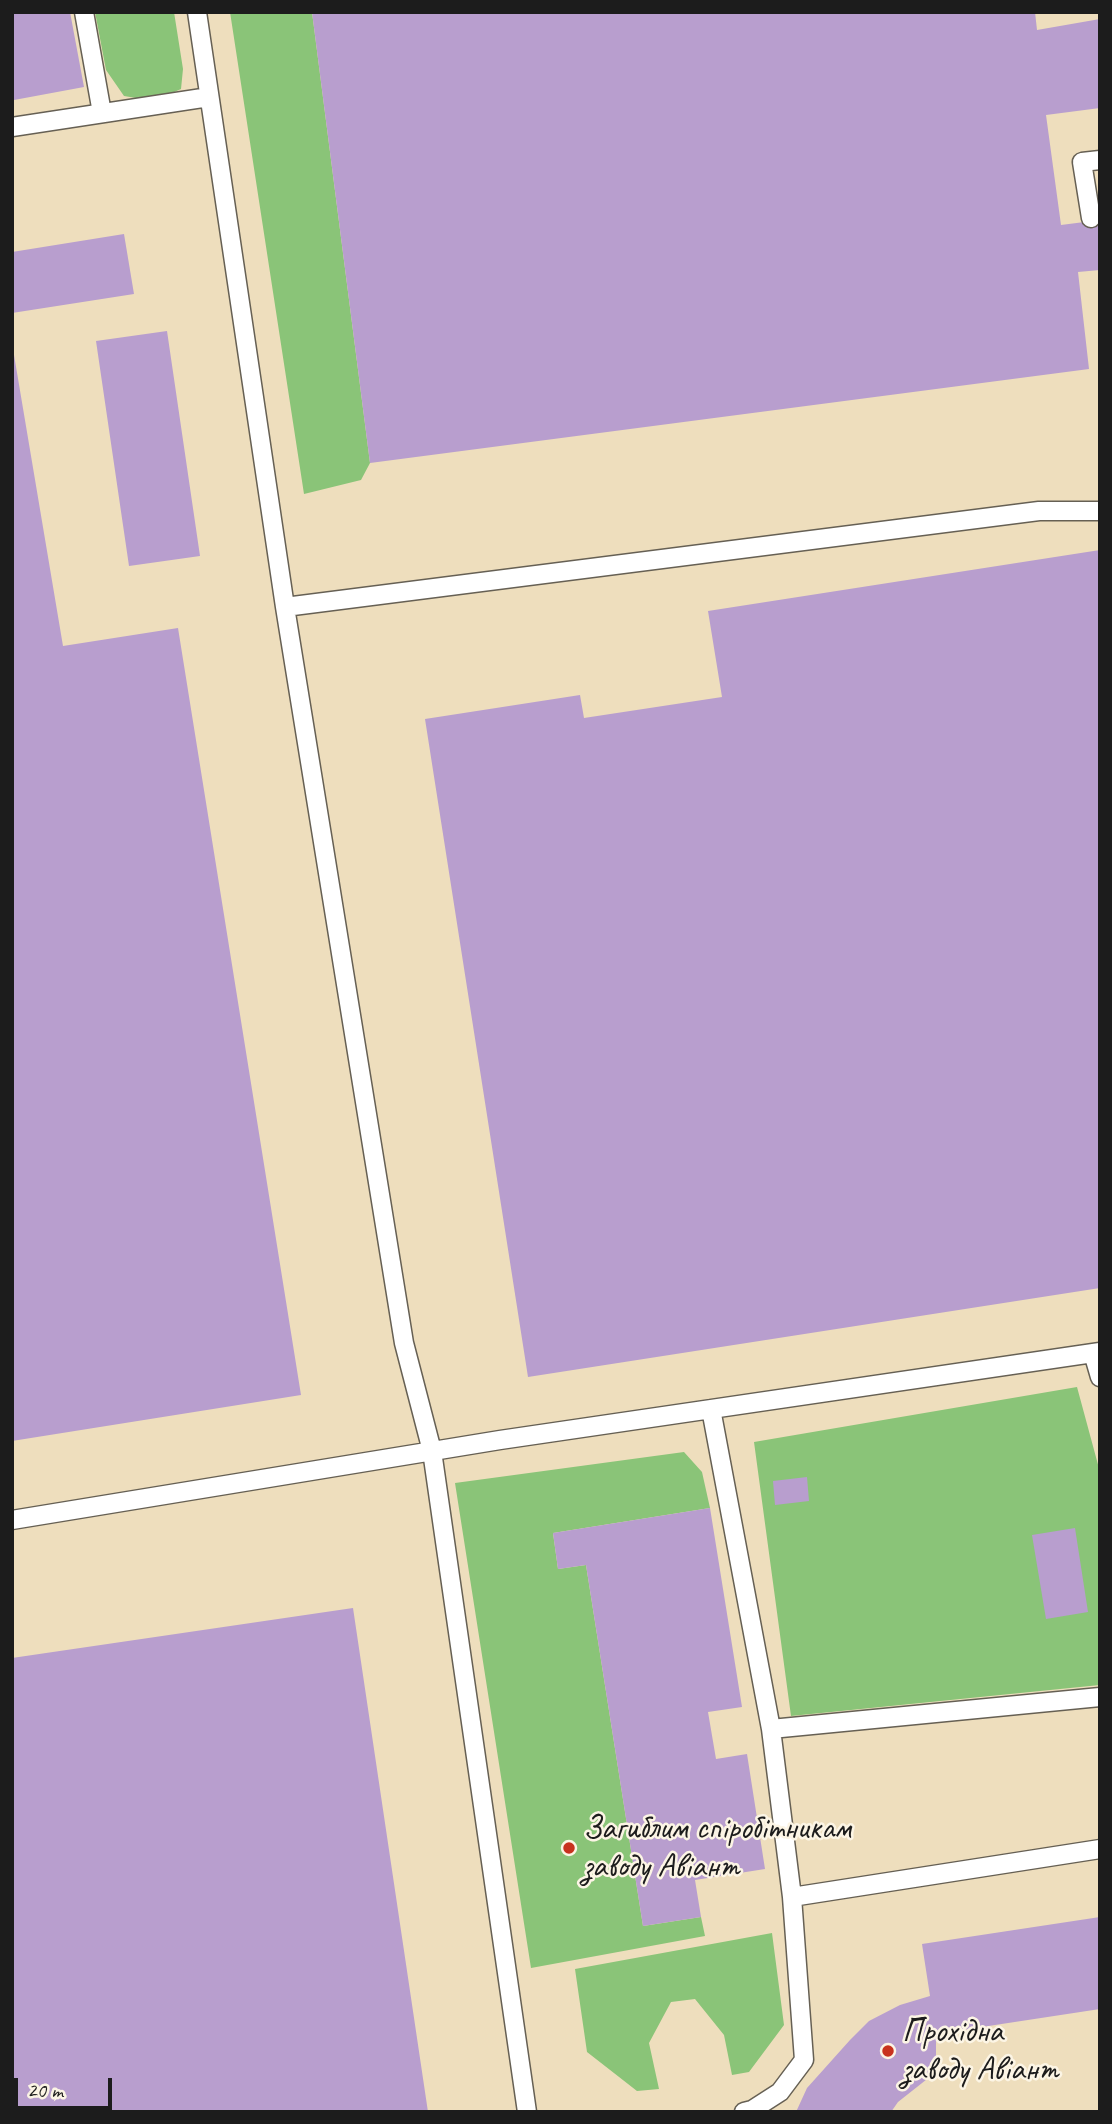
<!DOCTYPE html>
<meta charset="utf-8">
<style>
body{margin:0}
#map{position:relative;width:1112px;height:2124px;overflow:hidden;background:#eedebd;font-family:Caveat,sans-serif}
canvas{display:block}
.frame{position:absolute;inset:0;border:14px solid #1c1c1c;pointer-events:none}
.scale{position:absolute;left:14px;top:2078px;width:98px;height:32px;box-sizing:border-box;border:4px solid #1c1c1c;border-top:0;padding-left:9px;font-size:21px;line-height:24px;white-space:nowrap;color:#1c1c1c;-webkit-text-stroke:5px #fcf5e5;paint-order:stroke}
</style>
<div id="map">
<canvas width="1112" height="2124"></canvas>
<div class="frame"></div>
<div class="scale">20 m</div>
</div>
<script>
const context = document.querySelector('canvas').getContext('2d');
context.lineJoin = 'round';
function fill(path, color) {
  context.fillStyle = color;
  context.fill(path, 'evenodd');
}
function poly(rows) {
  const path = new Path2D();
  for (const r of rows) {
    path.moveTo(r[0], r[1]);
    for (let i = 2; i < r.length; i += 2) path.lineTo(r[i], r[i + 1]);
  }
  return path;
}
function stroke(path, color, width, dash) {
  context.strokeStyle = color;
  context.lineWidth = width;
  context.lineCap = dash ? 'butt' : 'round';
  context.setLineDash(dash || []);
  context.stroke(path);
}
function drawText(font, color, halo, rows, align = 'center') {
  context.font = font + ' Caveat,sans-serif';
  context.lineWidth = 5;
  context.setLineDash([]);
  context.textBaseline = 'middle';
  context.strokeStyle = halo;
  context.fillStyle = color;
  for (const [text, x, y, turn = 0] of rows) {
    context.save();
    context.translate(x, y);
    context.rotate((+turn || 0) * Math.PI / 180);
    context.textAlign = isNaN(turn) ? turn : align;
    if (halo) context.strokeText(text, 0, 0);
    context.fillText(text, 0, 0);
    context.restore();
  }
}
const green = poly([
 [95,12,174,12,183,69,181,89,154,101,124,96,106,70],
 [230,12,312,12,370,463,361,480,304,494],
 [1077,1387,1100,1472,1100,1685,791,1716,754,1442],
 [684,1452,702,1472,710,1508,553,1533,558,1569,586,1565,643,1926,701,1917,705,1936,531,1968,455,1483],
 [772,1933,784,2025,749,2072,732,2075,724,2035,695,1999,671,2002,649,2043,659,2089,637,2091,587,2052,575,1969]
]);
const building = poly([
 [12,12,70,12,84,87,14,100],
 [312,12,1035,12,1037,30,1100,19,1100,108,1046,115,1061,225,1100,220,1100,270,1078,272,1089,369,370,463],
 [124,234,134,294,12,313,12,252],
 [167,331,200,556,129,566,96,341],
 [12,343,63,646,178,628,301,1395,12,1441],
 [1100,550,1100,1288,528,1377,425,719,580,695,584,718,722,697,708,611],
 [807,1477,809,1501,775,1505,773,1481],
 [710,1508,742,1707,708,1712,716,1759,747,1754,765,1869,695,1880,701,1917,643,1926,586,1565,558,1569,553,1533],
 [1075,1528,1088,1612,1046,1619,1032,1535],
 [353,1608,428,2112,12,2112,12,1658],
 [1100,1917,1100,2009,936,2034,936,2072,898,2102,891,2112,796,2112,807,2088,850,2040,869,2021,900,2005,930,1996,922,1944]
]);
const lane = poly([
 [84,12,102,113],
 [197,12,285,607,404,1343,432,1451,527,2112],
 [12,127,209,97],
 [1091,218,1082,162,1100,160],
 [285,607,1039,511,1100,511],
 [1093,1353,1100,1377],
 [711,1409,771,1729,792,1897,804,2060,780,2092,752,2110,744,2112],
 [12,1520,500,1440,1100,1352],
 [771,1729,1100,1697],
 [792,1897,1100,1849]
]);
const markers = [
 [569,1848,7,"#c8321e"],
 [888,2051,7,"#c8321e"]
];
const poiNames = [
 ["Загиблим спіробітникам",583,1829],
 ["заводу Авіант",583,1867],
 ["Прохідна",902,2032],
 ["заводу Авіант",902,2070]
];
fill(green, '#8ac478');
fill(building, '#b89ece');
stroke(lane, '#666054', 21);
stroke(lane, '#fff', 18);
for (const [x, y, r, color] of markers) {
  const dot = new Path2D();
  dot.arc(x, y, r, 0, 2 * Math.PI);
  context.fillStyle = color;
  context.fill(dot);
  stroke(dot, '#fcf5e5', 2.5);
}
drawText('33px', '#1c1c1c', '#fcf5e5', poiNames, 'left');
</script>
